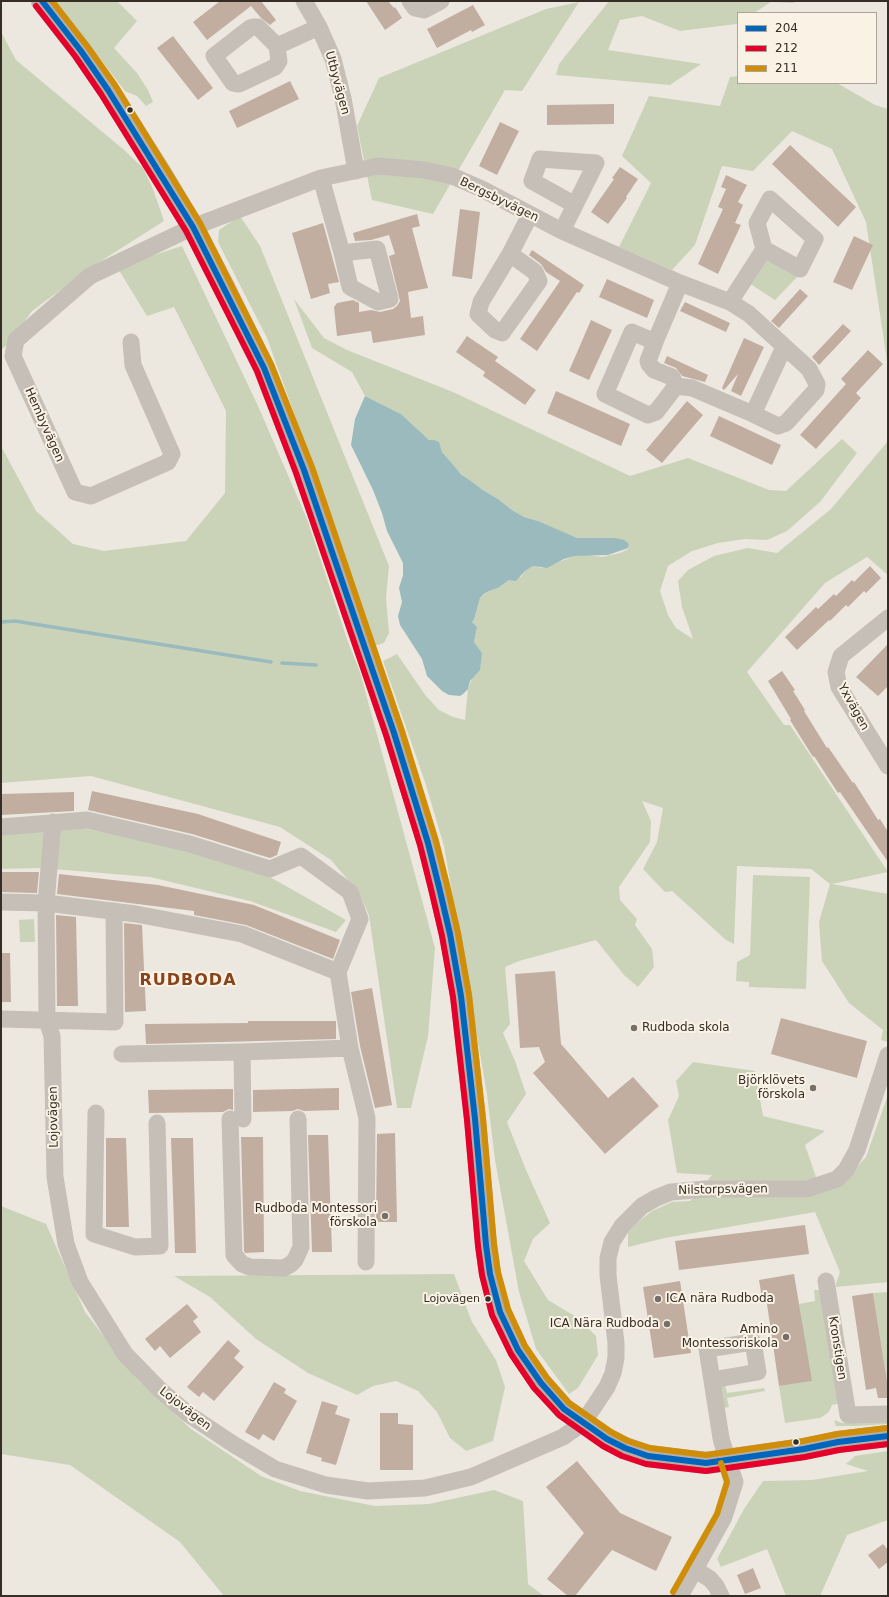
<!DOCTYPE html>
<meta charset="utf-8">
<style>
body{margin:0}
#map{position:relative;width:889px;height:1597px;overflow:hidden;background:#ece8df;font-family:"DejaVu Sans",sans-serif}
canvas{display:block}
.frame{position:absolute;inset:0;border:2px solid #362d26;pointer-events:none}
.legend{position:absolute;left:737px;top:12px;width:140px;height:72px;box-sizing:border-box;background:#faf3e5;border:1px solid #aca499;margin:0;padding:5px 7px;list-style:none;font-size:12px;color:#362d26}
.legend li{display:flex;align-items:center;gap:8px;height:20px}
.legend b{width:20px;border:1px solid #aca499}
</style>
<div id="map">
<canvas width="889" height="1597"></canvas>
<div class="frame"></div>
<ul class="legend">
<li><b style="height:5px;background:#0065bd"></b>204</li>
<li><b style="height:5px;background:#e4002b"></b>212</li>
<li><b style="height:5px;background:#d08e08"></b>211</li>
</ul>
</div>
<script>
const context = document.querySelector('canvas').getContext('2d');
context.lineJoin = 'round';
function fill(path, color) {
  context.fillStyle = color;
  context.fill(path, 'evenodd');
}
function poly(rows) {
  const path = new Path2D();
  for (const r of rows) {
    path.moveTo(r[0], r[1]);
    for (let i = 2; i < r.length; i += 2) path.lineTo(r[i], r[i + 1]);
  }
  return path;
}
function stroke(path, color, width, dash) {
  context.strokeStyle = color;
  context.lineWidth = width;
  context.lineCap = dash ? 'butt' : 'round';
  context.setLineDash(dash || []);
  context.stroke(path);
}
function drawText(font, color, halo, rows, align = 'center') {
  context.font = font + ' "DejaVu Sans",sans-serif';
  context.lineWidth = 4;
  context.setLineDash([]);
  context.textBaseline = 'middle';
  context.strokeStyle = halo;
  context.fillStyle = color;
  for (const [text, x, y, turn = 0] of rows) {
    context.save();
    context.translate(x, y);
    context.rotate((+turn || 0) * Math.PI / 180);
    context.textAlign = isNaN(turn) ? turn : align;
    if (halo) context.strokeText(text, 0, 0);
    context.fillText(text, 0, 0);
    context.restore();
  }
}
const green = poly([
 [55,1,117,1,137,21,114,48,137,73,148,90,153,102,146,106,137,96,125,91],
 [609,1,797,1,793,3,771,2,754,13,738,13,738,23,736,24,680,31,642,16,620,20,608,50,701,64,670,85,556,75,559,64],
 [579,2,522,91,505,90,433,214,372,200,357,126,379,78,546,9],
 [1,32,16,60,123,149,143,168,153,189,164,221,90,268,32,311,8,344,1,350],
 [738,76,738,83,837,83,875,105,888,109,888,367,866,222,832,149,792,131,753,171,722,166,695,245,672,270,619,247,651,183,622,156,649,96,720,106,730,77],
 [240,216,260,246,389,566,386,598,389,633,384,643,374,646,323,494,267,338,218,242,219,230],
 [182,246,258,406,307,519,348,642,360,672,435,948,428,1036,411,1108,397,1108,369,915,359,893,331,860,280,827,91,776,1,783,1,446,36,511,73,544,104,551,186,541,225,493,226,411,174,307,147,316,117,267],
 [763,259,792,271,797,277,775,300,749,283],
 [294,299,324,338,347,350,453,392,630,476,688,458,769,490,786,491,842,439,857,453,820,502,787,531,767,540,745,539,718,543,692,551,668,566,660,591,668,615,676,628,693,639,682,607,678,581,688,570,714,556,748,548,777,553,831,509,888,441,888,575,867,557,825,583,747,672,784,725,790,725,888,872,832,884,888,894,888,1042,881,1040,883,1030,849,1003,822,961,819,922,830,884,811,869,737,866,734,944,726,940,672,891,665,892,643,869,657,842,663,808,642,801,651,821,650,842,619,887,620,900,637,919,635,925,652,949,654,967,638,987,624,975,596,940,519,961,505,967,510,1024,503,1033,515,1061,526,1094,507,1122,526,1170,550,1223,533,1239,524,1261,548,1300,578,1318,596,1336,598,1355,578,1388,569,1394,536,1349,519,1292,495,1160,487,1094,444,846,425,782,383,661,397,654,426,696,439,710,453,717,465,720,468,689,482,653,474,642,477,627,472,622,474,620,480,598,489,591,498,588,509,580,521,577,525,571,533,566,542,568,575,556,586,555,602,557,620,553,628,549,629,544,615,538,577,538,565,534,538,521,524,517,512,510,498,499,472,483,452,465,442,452,438,442,434,440,429,440,401,414,365,396,352,372,312,348],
 [71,826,160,843,261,872,346,920,336,932,250,901,150,877,41,868,1,869,1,831],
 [753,875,810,877,806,989,749,987,749,982,736,981,737,962,750,955],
 [34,919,35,942,20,942,19,920],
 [693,1062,755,1071,763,1116,825,1131,805,1145,816,1177,849,1176,866,1157,888,1095,888,1282,835,1287,840,1272,815,1212,665,1238,628,1247,628,1232,638,1222,652,1211,672,1202,690,1201,712,1175,677,1173,668,1120,679,1096,676,1081],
 [1,1206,46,1224,85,1312,138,1380,191,1429,261,1476,300,1491,375,1506,429,1504,494,1490,523,1501,528,1584,544,1596,224,1596,180,1542,70,1465,1,1454],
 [454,1274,472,1322,496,1360,505,1387,493,1441,466,1451,450,1438,437,1412,418,1391,396,1381,373,1386,357,1395,308,1373,256,1339,210,1297,174,1276],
 [814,1290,824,1290,842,1403,832,1405,829,1412,820,1418,785,1423,779,1386,811,1381,799,1304,815,1301],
 [888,1292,888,1386,873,1293],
 [725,1384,727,1393,764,1388,765,1391,727,1398,729,1407,723,1408,719,1385],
 [888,1419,888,1424,855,1426,836,1426,834,1420,842,1423],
 [888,1451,888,1520,847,1535,820,1596,786,1596,767,1549,721,1567,717,1559,744,1509,763,1481,812,1480,868,1471,846,1464,855,1456]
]);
const water = poly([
 [365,396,401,414,429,440,434,440,439,442,442,452,461,474,483,490,498,499,512,510,524,517,538,521,577,538,615,538,624,540,629,544,628,548,608,555,575,556,564,559,547,568,533,566,525,571,516,581,509,580,498,588,489,591,484,594,480,598,474,620,472,622,477,627,474,642,482,653,480,670,470,681,468,689,463,694,460,696,449,695,442,691,427,676,422,659,400,625,398,616,402,602,399,588,403,575,403,563,387,531,382,513,373,490,351,445,355,419]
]);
const stream = poly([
 [1,622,15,621,271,662],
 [282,663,316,665]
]);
const building = poly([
 [220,1,261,1,276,20,270,25,261,18,251,6,207,40,193,22],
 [366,1,388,1,394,8,395,7,402,18,385,30],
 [473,5,485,25,472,32,471,30,437,48,427,29],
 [173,36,213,88,198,100,157,48],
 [290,81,299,99,237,128,229,111],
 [614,104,614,124,547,125,547,105],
 [500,122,519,131,497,175,479,166],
 [790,145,856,207,838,227,772,164],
 [620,167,638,179,626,197,627,198,608,224,591,212,614,179,612,178],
 [726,175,747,185,738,202,743,205,735,223,741,225,718,274,698,264,723,209,718,207,726,189,721,187],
 [460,209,480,212,472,279,452,276],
 [417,214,420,226,412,228,428,288,408,292,411,318,423,316,425,335,373,343,371,331,337,336,334,307,337,303,353,300,359,303,359,312,371,310,380,312,393,309,397,306,400,301,389,256,395,254,389,235,371,240,355,241,353,233],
 [323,223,339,282,328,284,330,293,311,299,292,233],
 [854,236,873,245,852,290,833,282],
 [532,250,584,285,579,293,577,292,537,351,520,339,560,281,546,272,541,264,529,255],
 [607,279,654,300,647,318,599,297],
 [800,289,808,296,779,328,771,321],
 [685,302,730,323,726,332,680,311],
 [591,320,612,330,589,380,569,371],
 [843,324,851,331,819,365,812,357],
 [467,336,498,357,495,361,536,390,525,405,483,376,485,372,456,352],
 [744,338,764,347,741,396,731,391,738,374,724,390,722,388],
 [868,350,883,364,856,393,861,398,816,449,800,435,846,384,841,379],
 [667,356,708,375,705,382,682,376,676,368,664,363],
 [556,391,630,424,621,446,547,413],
 [687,401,703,415,662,463,646,450],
 [719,416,781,445,772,465,710,436],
 [870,566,881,578,866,593,864,591,848,607,846,605,830,621,829,620,797,650,785,637,816,607,818,609,834,594,836,596,852,580,854,582],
 [888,644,888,686,878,696,856,677],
 [782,671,795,690,793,691,805,710,804,711,827,748,828,747,853,783,854,782,878,820,880,819,888,832,888,862,840,792,838,793,814,756,813,757,790,720,791,719,768,681],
 [92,791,198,814,281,842,277,855,270,858,192,834,88,810],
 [74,792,74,811,1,815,1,794],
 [1,872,39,872,37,893,1,892],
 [59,874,158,885,254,905,340,940,333,959,246,925,194,915,194,911,57,894],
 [56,915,76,917,78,1006,57,1006],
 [124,923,142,925,146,1011,125,1012],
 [1,953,10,953,11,1002,1,1002],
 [555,971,561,1044,608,1098,633,1077,659,1106,605,1154,533,1073,545,1062,539,1047,520,1048,515,974],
 [372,988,392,1105,375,1108,360,1046,351,992],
 [781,1018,867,1041,857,1078,771,1054],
 [248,1021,336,1021,336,1039,146,1044,145,1024,248,1023],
 [339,1088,339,1110,304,1111,298,1109,292,1111,253,1112,253,1090],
 [233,1089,233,1110,229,1109,223,1112,149,1113,148,1090],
 [395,1133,397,1222,376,1222,377,1134],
 [308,1135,328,1135,332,1252,312,1252],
 [241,1137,263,1137,264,1252,245,1253,244,1251],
 [106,1138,126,1138,129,1227,106,1227],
 [171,1138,193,1138,196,1253,175,1253],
 [805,1225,809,1254,679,1270,675,1241],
 [794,1274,812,1381,779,1386,767,1304,763,1304,759,1280],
 [680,1281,691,1353,654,1358,643,1287],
 [873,1293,888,1387,888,1398,878,1398,876,1388,866,1390,852,1296],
 [187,1304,198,1317,193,1321,201,1332,170,1358,160,1346,155,1351,145,1339],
 [228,1340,240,1351,234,1358,244,1367,214,1401,203,1392,199,1397,187,1387],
 [274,1382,286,1389,284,1393,297,1401,274,1441,263,1434,259,1440,245,1432],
 [322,1401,338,1406,335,1414,350,1419,336,1465,321,1461,322,1458,306,1453],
 [380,1413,398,1413,398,1424,413,1425,413,1470,380,1470],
 [577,1461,620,1513,672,1537,656,1571,612,1550,575,1596,568,1596,547,1579,584,1533,546,1487],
 [883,1544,888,1550,888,1562,879,1569,868,1555],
 [753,1568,761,1588,745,1594,737,1575]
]);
const minor = poly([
 [304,1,319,27,333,59,343,98,356,171],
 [410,1,415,8,424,10,441,1],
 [277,46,258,27,253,27,250,28,214,56,233,83,239,84,275,67,279,61,277,46,319,27],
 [321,178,342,253],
 [562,231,596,163,540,159,532,181,575,205],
 [377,249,390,299,378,302,350,287,342,253,377,249],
 [510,254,535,272,539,281,502,333,495,330,478,314,481,302,510,254,530,215],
 [730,302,764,249,800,269,815,239,770,199,757,223,764,249],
 [131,342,133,365,172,454,168,462,91,496,75,492,13,356,16,340,90,276,193,227,321,178,378,166,424,170,452,176,482,189,562,231,680,283,730,302,749,314,809,369,817,384,816,390,786,423,778,426,753,414,784,347],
 [655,342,648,361,649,364,654,370,672,377,676,386,656,412,648,415,605,394,632,332,655,342,680,283],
 [676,386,692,388,753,414],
 [888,618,841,656,836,672,839,687,888,766],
 [53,822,46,903,47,1021,52,1036,55,1177,66,1244,80,1282,125,1354,159,1389,188,1414,233,1444,275,1469,326,1485,368,1491,425,1488,471,1477,563,1437,583,1423,607,1387,613,1373,616,1358,616,1343,608,1275,608,1258,612,1242,622,1226,642,1206,656,1198,671,1192,706,1189,807,1189,837,1179,846,1170,857,1150,888,1055],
 [1,827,87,820,190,844,270,869,301,856,350,892,360,919,338,972,350,1048,367,1118,366,1262],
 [1,902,46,903,136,914,242,934,338,972],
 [1,1019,115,1022,114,911],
 [242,1052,243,1119],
 [122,1054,242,1052,350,1048],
 [96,1113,94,1234,135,1247,160,1246,157,1123],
 [230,1119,234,1255,242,1264,250,1267,284,1268,291,1264,295,1260,301,1247,298,1119],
 [826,1281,848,1415,888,1414],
 [696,1570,710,1579,716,1586,721,1596],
 [680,1596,724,1517,735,1482,722,1442,721,1438,707,1349,753,1342,758,1372,712,1380]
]);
const major = poly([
 [42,1,81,51,108,90,160,172,193,227,224,287,264,368,304,470,394,733,428,843,439,887,450,934,461,996,475,1119,486,1245,490,1274,500,1312,518,1350,541,1383,564,1409,607,1439,625,1448,648,1456,706,1463,804,1449,838,1442,888,1436]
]);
const bus1 = poly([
 [42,1,81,51,108,90,193,227,264,368,304,470,394,733,428,843,439,887,450,934,461,996,475,1119,486,1245,490,1274,500,1312,518,1350,541,1383,564,1409,607,1439,625,1448,648,1456,706,1463,804,1449,838,1442,888,1436]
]);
const bus2 = poly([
 [36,6,75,56,101,94,186,231,257,371,296,473,386,735,420,845,431,889,442,936,453,997,467,1120,478,1246,482,1275,492,1315,511,1354,534,1388,559,1415,603,1446,622,1456,646,1464,706,1471,805,1457,839,1450,888,1444]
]);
const bus3 = poly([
 [52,1,87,46,115,85,200,223,271,364,312,467,402,731,436,841,447,885,458,933,469,995,483,1118,494,1244,498,1272,508,1309,525,1346,547,1378,569,1403,611,1432,628,1441,650,1448,706,1455,803,1441,837,1434,887,1428],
 [673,1592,717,1514,727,1482,721,1463]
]);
const markers = [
 [130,110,3.5,"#362d26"],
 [634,1028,4,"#766e67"],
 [813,1088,4,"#766e67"],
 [385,1216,4,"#766e67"],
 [488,1299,3.5,"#362d26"],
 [658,1299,4,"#766e67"],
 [667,1324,4,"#766e67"],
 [786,1337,4,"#766e67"],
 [796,1442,3.5,"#362d26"]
];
const busNames = [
 ["Lojovägen",480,1299]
];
const streetNames = [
 ["Utbyvägen",337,83,75],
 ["Bergsbyvägen",499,200,26],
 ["Hembyvägen",44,425,66],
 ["Yxvägen",853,707,61],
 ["Lojovägen",54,1117,-91],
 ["Nilstorpsvägen",723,1190,-1],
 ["Kronstigen",837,1348,81],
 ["Lojovägen",185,1409,38]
];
const poiNames = [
 ["Rudboda skola",642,1028,"left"],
 ["Björklövets",805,1081],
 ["förskola",805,1095],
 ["Rudboda Montessori",377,1209],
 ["förskola",377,1223],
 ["ICA nära Rudboda",666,1299,"left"],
 ["ICA Nära Rudboda",659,1324],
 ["Amino",778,1330],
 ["Montessoriskola",778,1344]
];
const districtNames = [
 ["RUDBODA",188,981]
];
fill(green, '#cad3b8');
fill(water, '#9ababe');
stroke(stream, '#9ababe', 3.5);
fill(building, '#c1aea0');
stroke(minor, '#c5bfb8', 17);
stroke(major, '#b4aea7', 22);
stroke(bus1, '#0065bd', 6);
stroke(bus2, '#e4002b', 6);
stroke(bus3, '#d08e08', 6);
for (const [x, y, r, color] of markers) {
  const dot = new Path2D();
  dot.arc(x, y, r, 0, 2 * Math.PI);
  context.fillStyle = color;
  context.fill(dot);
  stroke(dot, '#faf3e5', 1.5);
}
drawText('11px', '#362d26', '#faf3e5', busNames, 'right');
drawText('12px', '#362d26', '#faf3e5', streetNames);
drawText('12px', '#362d26', '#faf3e5', poiNames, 'right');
context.letterSpacing = '1px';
drawText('bold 16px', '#87431d', '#faf3e5', districtNames);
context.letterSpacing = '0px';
</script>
